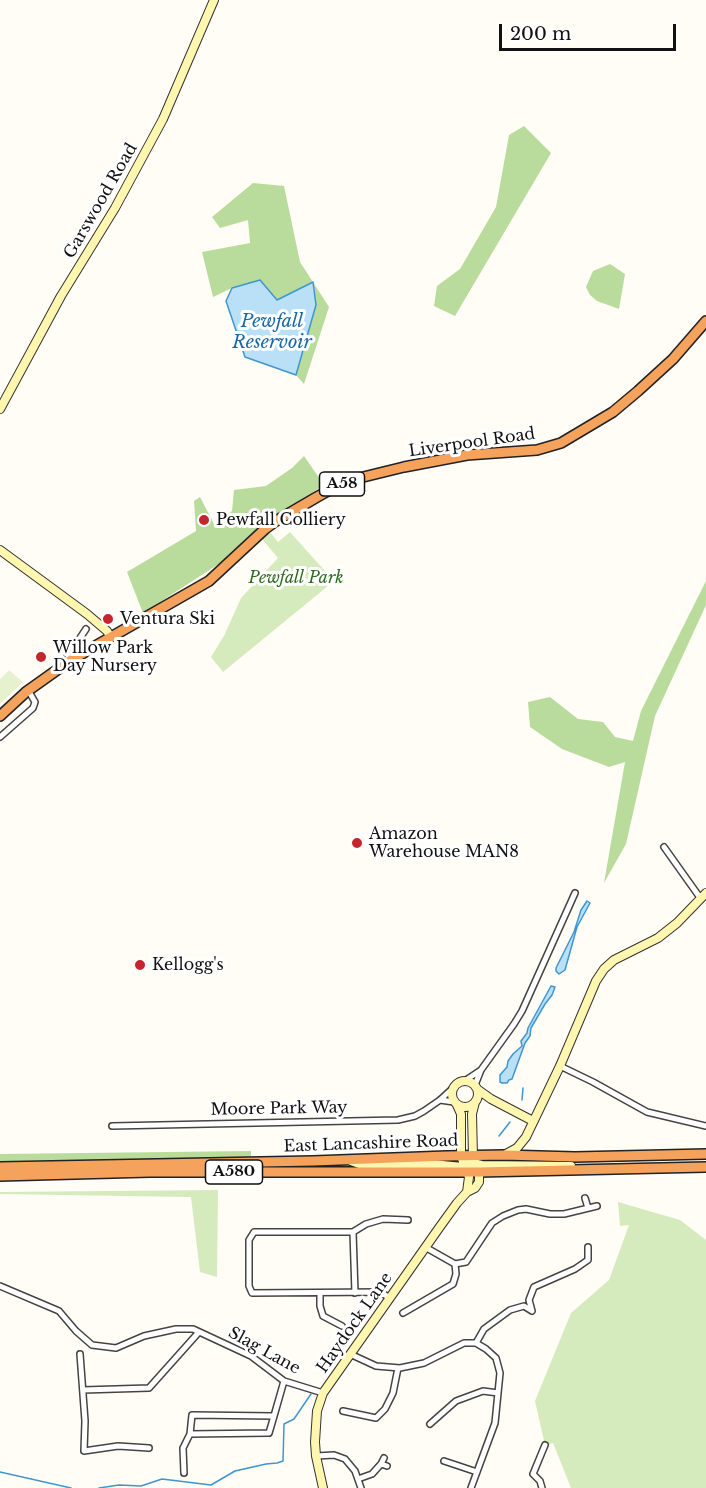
<!DOCTYPE html>
<style>
body{margin:0}
#map{position:relative;width:706px;height:1488px;overflow:hidden;background:#fffdf5;font-family:"Libre Baskerville",serif}
canvas{display:block}
.scale{position:absolute;left:499px;top:24px;width:177px;height:27px;box-sizing:border-box;border:3px solid #111;border-top:0;padding-left:8px;font-size:18px;line-height:21px;white-space:nowrap;color:#111;-webkit-text-stroke:4px #fff;paint-order:stroke}
</style>
<div id="map">
<canvas width="706" height="1488"></canvas>
<div class="scale">200 m</div>
</div>
<script>
const context = document.querySelector('canvas').getContext('2d');
context.lineJoin = 'round';
function fill(path, color) {
  context.fillStyle = color;
  context.fill(path, 'evenodd');
}
function poly(rows) {
  const path = new Path2D();
  for (const r of rows) {
    if (r.length === 3) {
      path.moveTo(r[0] + r[2], r[1]);
      path.arc(r[0], r[1], r[2], 0, 2 * Math.PI);
      continue;
    }
    path.moveTo(r[0], r[1]);
    for (let i = 2; i < r.length; i += 2) path.lineTo(r[i], r[i + 1]);
  }
  return path;
}
function stroke(path, color, width, dash) {
  context.strokeStyle = color;
  context.lineWidth = width;
  context.lineCap = dash ? 'butt' : 'round';
  context.setLineDash(dash || []);
  context.stroke(path);
}
function drawText(font, color, halo, rows, align = 'center') {
  context.font = font + ' "Libre Baskerville",serif';
  context.lineWidth = 6;
  context.setLineDash([]);
  context.textBaseline = 'middle';
  context.strokeStyle = halo;
  context.fillStyle = color;
  for (const [text, x, y, turn = 0] of rows) {
    context.save();
    context.translate(x, y);
    context.rotate((+turn || 0) * Math.PI / 180);
    context.textAlign = isNaN(turn) ? turn : align;
    if (halo) context.strokeText(text, 0, 0);
    context.fillText(text, 0, 0);
    context.restore();
  }
}
const green = poly([
 [270,532,278,542,290,532,334,581,223,672,211,657,225,634,241,598,278,558,262,539],
 [218,1190,217,1277,200,1272,191,1197,0,1194,0,1192],
 [618,1202,680,1220,706,1240,706,1488,571,1488,553,1443,545,1445,535,1401,571,1313,609,1280,629,1225,620,1226]
]);
const forest = poly([
 [524,126,551,153,455,316,434,306,437,286,460,269,496,207,509,135],
 [253,183,284,186,300,262,329,307,304,384,296,375,316,305,312,282,277,300,260,280,232,288,213,297,202,252,250,243,248,220,220,228,212,217],
 [610,264,625,274,619,309,597,301,590,295,586,287,593,271],
 [304,456,324,485,261,526,228,558,143,613,127,572,196,531,194,501,200,497,214,524,232,511,234,490,266,486,292,468],
 [706,581,706,605,655,716,626,844,604,883,625,762,609,767,562,749,530,727,528,702,550,697,578,719,603,722,615,737,633,741,641,711],
 [251,1151,251,1157,0,1162,0,1154]
]);
const pitch = poly([
 [9,670,23,682,0,704,0,679]
]);
const water = poly([
 [260,280,277,300,313,282,316,305,296,375,245,357,226,301,232,288,260,280],
 [587,901,590,903,577,927,565,970,559,974,556,971,556,968,574,932,581,910,587,901],
 [551,986,555,987,552,995,545,1004,531,1028,530,1036,525,1043,512,1079,509,1080,507,1083,502,1083,500,1082,500,1075,507,1067,508,1061,513,1054,522,1046,521,1041,527,1033,528,1028,551,986]
]);
const stream = poly([
 [522,1100,523,1088],
 [499,1136,510,1122],
 [0,1472,71,1488],
 [99,1488,119,1485,141,1486,162,1479,211,1485,235,1471,266,1464,277,1463,283,1461,284,1424,294,1419,311,1394]
]);
const street = poly([
 [71,660,67,654,67,650,78,641,86,629],
 [0,737,33,708,35,702,28,690],
 [664,847,701,899],
 [560,1066,593,1082,647,1112,706,1126],
 [466,1080,481,1070],
 [475,1085,481,1070,514,1024,522,1011,575,893],
 [440,1100,454,1102],
 [112,1126,398,1120,415,1116,424,1111,440,1100,452,1089],
 [585,1198,588,1208],
 [353,1232,355,1293],
 [425,1247,455,1264,466,1262,492,1223,503,1216,518,1210,526,1209,550,1214,564,1214,597,1206],
 [0,1286,59,1311,76,1331,92,1345,116,1348,144,1336,176,1329,193,1329,251,1356,284,1381,323,1393],
 [320,1293,320,1306,323,1316,342,1326],
 [390,1298,380,1292,252,1293,249,1286,249,1240,254,1232,353,1232,366,1224,383,1219,408,1220],
 [403,1313,453,1284,456,1274,455,1264],
 [476,1343,484,1329,510,1310,524,1306,532,1311,529,1300,534,1287,575,1269,588,1260,588,1247],
 [80,1354,85,1421,84,1451,118,1446,149,1448],
 [350,1354,376,1366,400,1368,424,1363,464,1343,476,1343,486,1349,496,1358,500,1373,495,1423,471,1488],
 [83,1390,149,1388,199,1332],
 [343,1411,376,1418,385,1409,393,1393,398,1368],
 [274,1416,192,1415,190,1434,269,1433,274,1416,284,1381],
 [430,1424,456,1401,483,1391,498,1393],
 [316,1456,334,1455,345,1459,355,1471,361,1488],
 [384,1458,381,1464,387,1466],
 [444,1461,477,1472],
 [184,1473,183,1448,190,1434],
 [358,1479,372,1474,381,1464],
 [542,1488,540,1481,533,1474,545,1445]
]);
const secondary = poly([
 [0,409,61,296,115,208,163,119,214,0],
 [0,550,87,614,107,631,110,636],
 [465,1094,13],
 [477,1089,491,1099,533,1121],
 [457,1105,461,1114,461,1156,469,1177,467,1192],
 [506,1154,517,1148,526,1137,560,1066,596,981,604,969,614,960,658,938,677,923,706,893],
 [461,1156,467,1162,482,1165,571,1166],
 [351,1161,362,1165,432,1164,473,1168],
 [323,1488,316,1456,315,1442,317,1411,323,1393,439,1228,457,1203,467,1192,475,1188,479,1182,479,1172,473,1156,472,1114,475,1102]
]);
const highway = poly([
 [0,716,26,692,71,660,209,581,265,529,276,521,317,497,335,487,355,479,404,467,467,455,537,450,561,443,613,412,638,391,673,359,706,321],
 [0,1167,313,1161,447,1156,504,1155,575,1157,706,1154],
 [0,1176,150,1172,479,1172,706,1167]
]);
const markers = [
 [204,520,6,"#c4262e"],
 [108,619,6,"#c4262e"],
 [41,657,6,"#c4262e"],
 [357,843,6,"#c4262e"],
 [140,965,6,"#c4262e"]
];
const shields = [
 [342,484,45],
 [234,1172,57]
];
const shieldNames = [
 ["A58",342,484],
 ["A580",234,1172]
];
const streetNames = [
 ["Garswood Road",101,201,-60],
 ["Liverpool Road",472,443,-8],
 ["Moore Park Way",279,1109,-1],
 ["East Lancashire Road",371,1144,-2],
 ["Haydock Lane",355,1323,-55],
 ["Slag Lane",264,1351,29]
];
const poiNames = [
 ["Pewfall Colliery",216,520],
 ["Ventura Ski",120,619],
 ["Willow Park",53,648],
 ["Day Nursery",53,666],
 ["Amazon",369,834],
 ["Warehouse MAN8",369,852],
 ["Kellogg's",152,965]
];
const parkNames = [
 ["Pewfall Park",296,578]
];
const waterNames = [
 ["Pewfall",272,322],
 ["Reservoir",272,343]
];
fill(green, '#d5ebbd');
fill(forest, '#b9dc9c');
fill(pitch, '#e6f2cf');
fill(water, '#b9e0f7');
stroke(water, '#3f96cf', 1.5);
stroke(stream, '#3f96cf', 1.5);
stroke(street, '#444', 8);
stroke(secondary, '#333', 10);
stroke(highway, '#222', 12);
stroke(street, '#fff', 5);
stroke(secondary, '#fff6b0', 8);
stroke(highway, '#f5a25d', 9);
for (const [x, y, r, color] of markers) {
  const dot = new Path2D();
  dot.arc(x, y, r, 0, 2 * Math.PI);
  context.fillStyle = color;
  context.fill(dot);
  stroke(dot, '#fff', 2);
}
for (const [x, y, w] of shields) {
  const box = new Path2D();
  box.roundRect(x - w / 2, y - 12, w, 24, 4.5);
  context.fillStyle = '#fff';
  context.fill(box);
  stroke(box, '#111', 1.5);
}
drawText('bold 15px', '#111', null, shieldNames);
drawText('16px', '#111', '#fff', streetNames);
drawText('16px', '#111', '#fff', poiNames, 'left');
drawText('italic 16px', '#2f6b1f', '#fff', parkNames);
drawText('italic 18px', '#1768a6', '#fff', waterNames);
</script>
